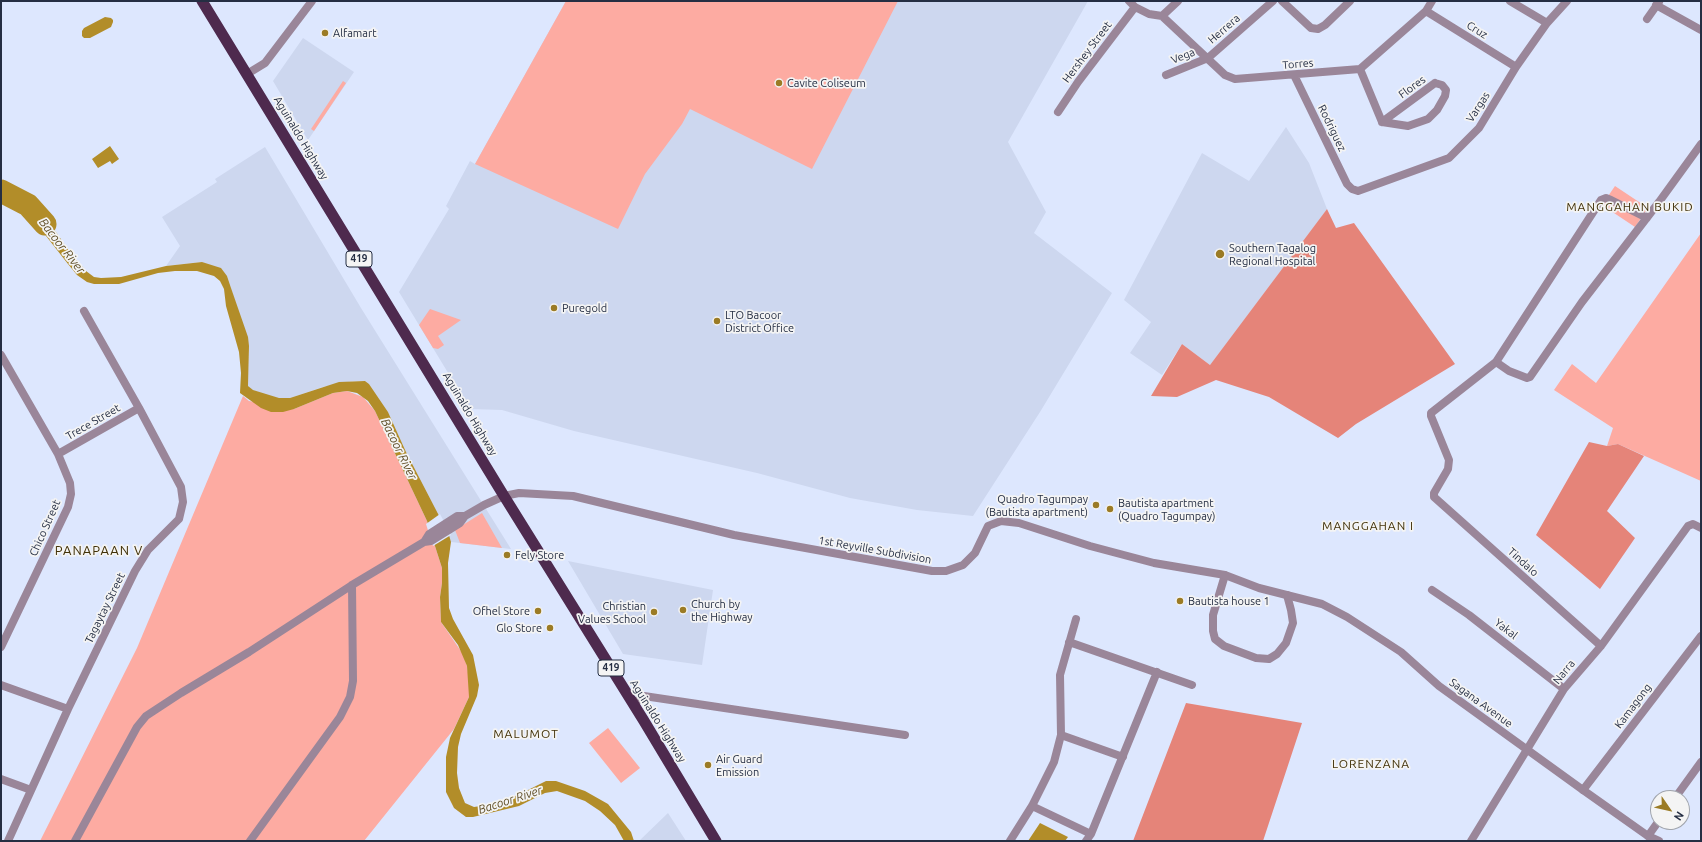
<!DOCTYPE html>
<style>
body{margin:0}
#map{position:relative;width:1702px;height:842px;overflow:hidden;background:#dde7fe;font-family:Ubuntu,sans-serif}
canvas{display:block}
.frame{position:absolute;inset:0;border:2px solid #252e43;pointer-events:none}
.north{position:absolute;left:1650px;top:790px;width:40px;height:40px;box-sizing:border-box;background:#f4f4f4;border:1px solid #a1a5ad;border-radius:50%;rotate:124deg;font-size:11px;font-weight:700;line-height:16px;text-align:center;color:#252e43}
.north::after{content:'';display:block;margin:auto;width:14px;height:18px;background:#9b7b25;clip-path:polygon(50% 0,100% 100%,50% 72%,0 100%)}
</style>
<div id="map">
<canvas width="1702" height="842"></canvas>
<div class="frame"></div>
<div class="north">N</div>
</div>
<script>
const context = document.querySelector('canvas').getContext('2d');
context.lineJoin = 'round';
function fill(path, color) {
  context.fillStyle = color;
  context.fill(path, 'evenodd');
}
function poly(rows) {
  const path = new Path2D();
  for (const r of rows) {
    path.moveTo(r[0], r[1]);
    for (let i = 2; i < r.length; i += 2) path.lineTo(r[i], r[i + 1]);
  }
  return path;
}
function stroke(path, color, width, dash) {
  context.strokeStyle = color;
  context.lineWidth = width;
  context.lineCap = dash ? 'butt' : 'round';
  context.setLineDash(dash || []);
  context.stroke(path);
}
function drawText(font, color, halo, rows, align = 'center') {
  context.font = font + ' Ubuntu,sans-serif';
  context.lineWidth = 3.5;
  context.setLineDash([]);
  context.textBaseline = 'middle';
  context.strokeStyle = halo;
  context.fillStyle = color;
  for (const [text, x, y, turn = 0] of rows) {
    context.save();
    context.translate(x, y);
    context.rotate((+turn || 0) * Math.PI / 180);
    context.textAlign = isNaN(turn) ? turn : align;
    if (halo) context.strokeText(text, 0, 0);
    context.fillText(text, 0, 0);
    context.restore();
  }
}
const built = poly([
 [566,1,1088,1,1008,142,1046,212,1034,233,1112,293,1040,412,973,516,917,510,850,498,757,473,574,431,502,410,470,409,399,292,449,209,446,206,470,161,475,164],
 [303,38,354,72,308,140,273,81],
 [1286,127,1309,163,1327,209,1210,365,1182,344,1162,375,1130,353,1151,322,1124,300,1202,153,1249,181],
 [265,147,361,308,511,549,451,542,449,535,406,452,388,412,369,384,365,381,353,381,323,387,290,398,279,399,269,396,250,389,248,386,249,346,227,276,202,262,166,266,180,246,162,217,217,182,215,179],
 [568,561,713,590,702,665,623,654],
 [668,813,686,841,639,841]
]);
const green = poly([
 [566,1,898,1,812,169,690,109,682,124,645,174,618,229,475,164],
 [343,81,346,83,314,131,311,129],
 [1615,186,1648,208,1635,227,1602,205],
 [1701,233,1701,481,1618,444,1607,446,1613,428,1554,390,1572,364,1596,383],
 [430,309,461,320,438,336,444,345,438,349,433,348,419,325],
 [347,391,363,397,375,411,427,521,434,543,442,568,442,583,440,597,441,622,463,654,467,666,469,679,469,697,454,729,364,841,40,841,137,648,243,396,249,401,294,409,333,393],
 [482,513,502,548,460,543,455,530],
 [608,728,640,768,621,783,589,743]
]);
const forest = poly([
 [1327,209,1336,228,1354,223,1455,364,1356,424,1338,438,1269,397,1216,380,1177,397,1151,396,1182,344,1210,365],
 [1589,442,1607,446,1618,444,1644,456,1607,511,1635,538,1600,589,1536,535],
 [1186,703,1302,723,1263,841,1133,841]
]);
const water = poly([
 [105,17,111,18,113,20,113,22,111,27,90,38,84,38,82,36,82,31,84,28],
 [110,146,119,159,112,164,110,161,98,168,92,159],
 [28,198,47,219,69,251,86,271,94,277,101,278,121,277,166,266,202,262,221,268,227,276,231,288,248,337,249,346,248,386,253,390,279,398,290,398,339,382,365,381,369,384,388,412,406,452,449,535,451,542,448,563,449,608,453,619,473,655,479,685,477,696,461,734,458,747,457,773,459,788,465,803,474,807,487,805,518,795,546,781,556,781,585,791,608,804,631,832,634,841,624,841,615,825,600,811,585,801,557,791,545,793,519,806,473,817,466,817,454,808,446,792,446,757,450,738,469,697,467,666,458,645,441,622,440,597,442,583,442,568,427,521,375,411,368,401,357,393,347,391,333,393,294,409,283,412,271,412,261,408,240,393,241,373,239,352,226,306,224,289,220,281,214,276,197,271,175,271,158,273,119,284,94,284,87,282,77,275,68,264,21,204],
 [1040,823,1068,837,1065,841,1028,841]
]);
const pier = poly([
 [440,514,451,535,433,546,426,524]
]);
const river = poly([
 [1,191,28,205,45,224]
]);
const minor = poly([
 [1129,1,1135,7,1149,14,1162,16],
 [1282,1,1311,28,1318,29,1325,25,1350,1],
 [1510,1,1547,23],
 [1656,5,1701,30],
 [1426,11,1516,67],
 [1162,16,1225,75,1235,79,1360,69,1426,11,1432,1],
 [1162,16,1178,1],
 [1647,19,1659,2],
 [1360,69,1382,122],
 [1166,75,1208,58,1273,1],
 [1294,75,1347,184,1352,189,1358,191,1449,158,1479,128,1516,67,1547,23,1567,1],
 [1435,83,1442,85,1446,90,1445,96,1437,110,1428,119,1408,126,1382,122,1435,83],
 [1058,112,1078,82,1135,7],
 [1,355,58,454,70,483,71,494,68,507,1,647],
 [1496,362,1509,371,1527,378,1530,377,1582,302,1659,202,1701,144],
 [58,454,139,408],
 [424,542,429,534,457,516,465,516],
 [1225,575,1213,615,1213,631,1215,639,1224,646,1256,658,1269,659,1277,654,1286,643,1293,623,1291,610,1287,595],
 [1432,590,1469,615,1564,689],
 [1069,642,1192,685],
 [1601,646,1434,497,1434,493,1448,469,1449,460,1431,416,1431,413,1496,362,1601,200,1606,198,1611,200,1647,218],
 [1,685,68,709],
 [633,704,644,696,905,735],
 [1061,735,1123,757],
 [1,779,31,790],
 [1583,790,1701,636],
 [1675,798,1701,762],
 [1032,806,1091,834],
 [1648,836,1658,822],
 [8,841,68,709,135,571,148,550,179,519,183,502,181,487,139,408,84,311],
 [75,841,137,727,146,716,181,693,249,652,352,585,424,542,431,541,460,523,465,516,484,505,504,496],
 [250,841,340,717,350,697,353,681,352,585],
 [1010,841,1032,806,1054,762,1061,735,1060,675,1076,619],
 [1086,841,1091,834,1157,672],
 [1471,841,1564,689,1601,646,1688,526,1693,524,1701,528]
]);
const tertiary = poly([
 [247,74,265,63,312,1],
 [504,496,519,493,573,496,734,535,932,571,946,571,963,565,975,553,988,526,1001,521,1019,523,1090,546,1154,563,1225,575,1259,588,1322,604,1347,617,1401,652,1439,686,1583,790,1648,836,1659,841]
]);
const trunk = poly([
 [202,1,504,496,644,721,716,841]
]);
const markers = [
 [325,33,4,"#9b7b25"],
 [779,83,4,"#9b7b25"],
 [1220,254,5,"#9b7b25"],
 [554,308,4,"#9b7b25"],
 [717,321,4,"#9b7b25"],
 [1096,505,4,"#9b7b25"],
 [1110,509,4,"#9b7b25"],
 [507,555,4,"#9b7b25"],
 [1180,601,4,"#9b7b25"],
 [683,610,4,"#9b7b25"],
 [538,611,4,"#9b7b25"],
 [654,612,4,"#9b7b25"],
 [550,628,4,"#9b7b25"],
 [708,765,4,"#9b7b25"]
];
const shields = [
 [359,259,26],
 [611,668,26]
];
const shieldNames = [
 ["419",359,259],
 ["419",611,668]
];
const streetNames = [
 ["Herrera",1224,29,-41],
 ["Cruz",1477,30,32],
 ["Hershey Street",1087,52,-53],
 ["Vega",1183,56,-22],
 ["Torres",1298,64,-5],
 ["Flores",1412,87,-36],
 ["Vargas",1478,107,-57],
 ["Rodriguez",1332,128,64],
 ["Aguinaldo Highway",301,138,59],
 ["Aguinaldo Highway",470,414,59],
 ["Trece Street",93,422,-30],
 ["Chico Street",45,528,-66],
 ["1st Reyville Subdivision",875,550,10],
 ["Tindalo",1523,562,42],
 ["Tagaytay Street",105,608,-64],
 ["Yakal",1506,629,38],
 ["Narra",1564,672,-51],
 ["Sagana Avenue",1481,703,36],
 ["Kamagong",1633,706,-53],
 ["Aguinaldo Highway",658,721,58]
];
const poiNames = [
 ["Alfamart",333,33],
 ["Cavite Coliseum",787,83],
 ["Southern Tagalog",1229,248],
 ["Regional Hospital",1229,261],
 ["Puregold",562,308],
 ["LTO Bacoor",725,315],
 ["District Office",725,328],
 ["Quadro Tagumpay",1088,499,"right"],
 ["(Bautista apartment)",1088,512,"right"],
 ["Bautista apartment",1118,503],
 ["(Quadro Tagumpay)",1118,516],
 ["Fely Store",515,555],
 ["Bautista house 1",1188,601],
 ["Church by",691,604],
 ["the Highway",691,617],
 ["Christian",646,606,"right"],
 ["Values School",646,619,"right"],
 ["Ofhel Store",530,611,"right"],
 ["Glo Store",542,628,"right"],
 ["Air Guard",716,759],
 ["Emission",716,772]
];
const neighbourhoodNames = [
 ["MANGGAHAN BUKID",1630,207],
 ["MANGGAHAN I",1368,526],
 ["MALUMOT",526,734],
 ["LORENZANA",1371,764]
];
const waterNames = [
 ["Bacoor River",62,246,52],
 ["Bacoor River",399,449,64],
 ["Bacoor River",510,800,-18]
];
const quarterNames = [
 ["PANAPAAN V",99,551]
];
fill(built, '#cdd7ef');
fill(green, '#fdaba2');
fill(forest, '#e58479');
fill(water, '#b28d29');
fill(pier, '#dde7fe');
stroke(river, '#b28d29', 23);
stroke(minor, '#9a8699', 8);
stroke(tertiary, '#9a8699', 8);
stroke(trunk, '#4e2a4e', 11);
for (const [x, y, r, color] of markers) {
  const dot = new Path2D();
  dot.arc(x, y, r, 0, 2 * Math.PI);
  context.fillStyle = color;
  context.fill(dot);
  stroke(dot, '#f4f4f4', 1.5);
}
for (const [x, y, w] of shields) {
  const box = new Path2D();
  box.roundRect(x - w / 2, y - 8, w, 16, 3);
  context.fillStyle = '#f4f4f4';
  context.fill(box);
  stroke(box, '#252e43', 1);
}
drawText('bold 10px', '#252e43', null, shieldNames);
drawText('11px', '#252e43', '#f4f4f4', streetNames);
drawText('11px', '#252e43', '#f4f4f4', poiNames, 'left');
context.letterSpacing = '1px';
drawText('12px', '#413108', '#f4f4f4', neighbourhoodNames);
context.letterSpacing = '0px';
drawText('italic 12px', '#5f4e27', '#f4f4f4', waterNames);
context.letterSpacing = '1px';
drawText('13px', '#413108', '#f4f4f4', quarterNames);
context.letterSpacing = '0px';
</script>
